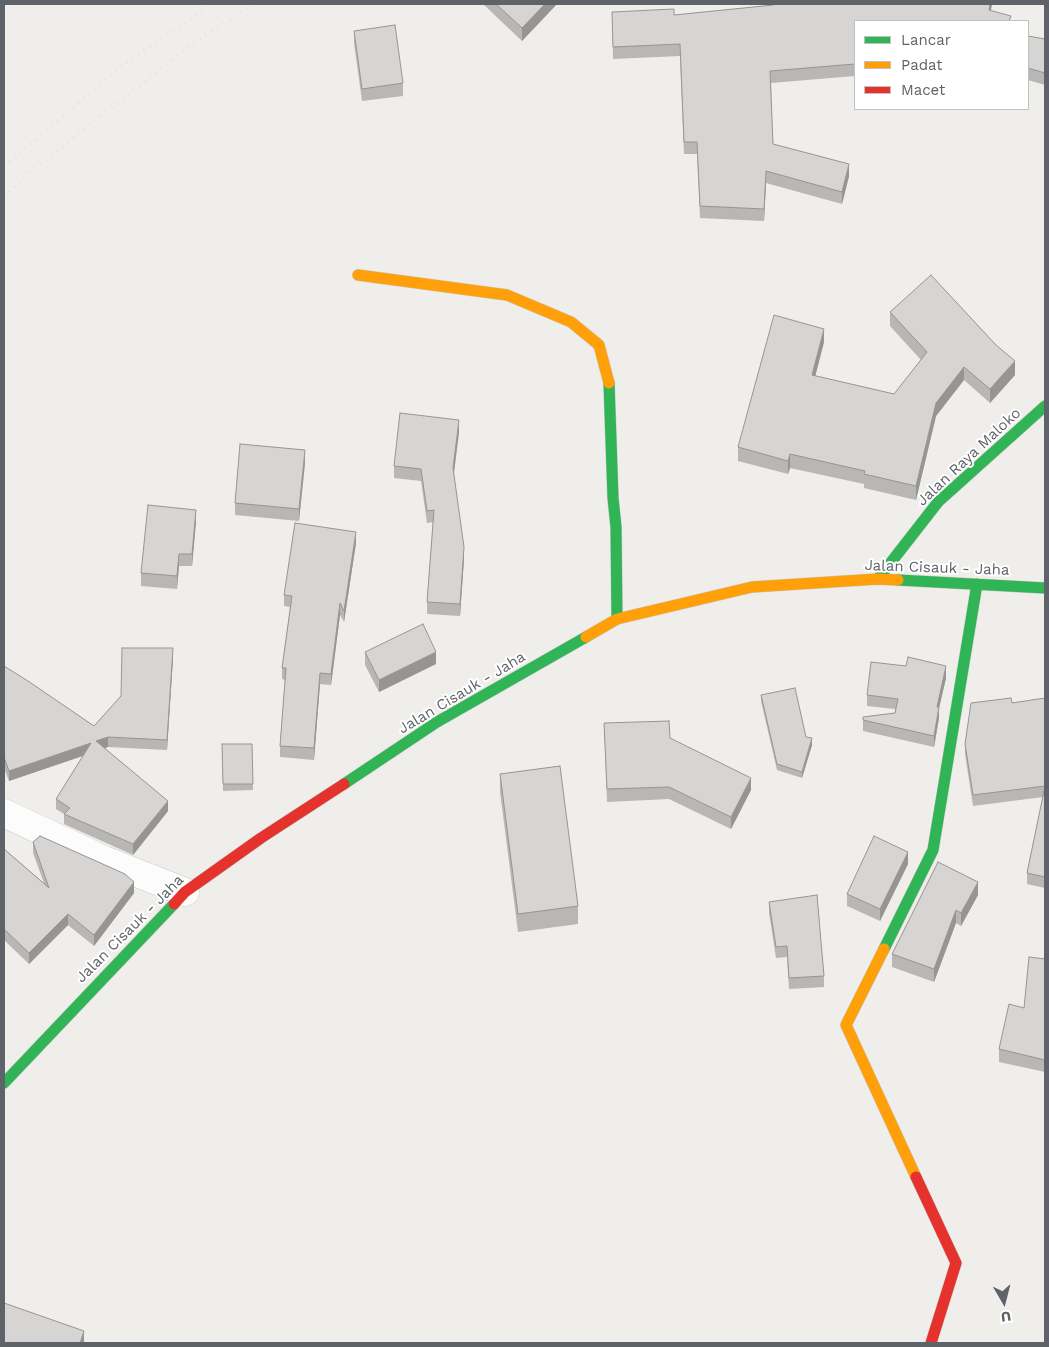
<!DOCTYPE html>
<style>
body{margin:0}
#map{position:relative;width:1049px;height:1347px;overflow:hidden;background:#efeeea;font-family:"Work Sans",sans-serif}
canvas{display:block}
.frame{position:absolute;inset:0;border:5px solid #5e6369;pointer-events:none}
.legend{position:absolute;left:854px;top:20px;width:175px;height:90px;box-sizing:border-box;background:#fff;border:1px solid #bfc1c3;margin:0;padding:6px 9px;list-style:none;font-size:15px;color:#5e6369}
.legend li{display:flex;align-items:center;gap:10px;height:25px}
.legend b{width:25px;border:1px solid #bfc1c3}
.north{position:absolute;left:979px;top:1277px;width:50px;height:50px;-webkit-text-stroke:4px #fff;paint-order:stroke;rotate:172deg;font-size:14px;font-weight:700;line-height:20px;text-align:center;color:#5e6369}
.north::after{content:'';display:block;margin:auto;width:18px;height:22px;background:#5e6369;clip-path:polygon(50% 0,100% 100%,50% 72%,0 100%)}
</style>
<div id="map">
<canvas width="1049" height="1347"></canvas>
<div class="frame"></div>
<ul class="legend">
<li><b style="height:6px;background:#30b455"></b>Lancar</li>
<li><b style="height:6px;background:#ff9f0a"></b>Padat</li>
<li><b style="height:6px;background:#e5322d"></b>Macet</li>
</ul>
<div class="north">U</div>
</div>
<script>
const context = document.querySelector('canvas').getContext('2d');
context.lineJoin = 'round';
function poly(rows) {
  const path = new Path2D();
  for (const r of rows) {
    path.moveTo(r[0], r[1]);
    for (let i = 2; i < r.length; i += 2) path.lineTo(r[i], r[i + 1]);
  }
  return path;
}
function stroke(path, color, width, dash) {
  context.strokeStyle = color;
  context.lineWidth = width;
  context.lineCap = dash ? 'butt' : 'round';
  context.setLineDash(dash || []);
  context.stroke(path);
}
function fill(path, color) {
  context.fillStyle = color;
  context.fill(path, 'evenodd');
}
function drawText(font, color, halo, rows, align = 'center') {
  context.font = font + ' "Work Sans",sans-serif';
  context.lineWidth = 4;
  context.setLineDash([]);
  context.textBaseline = 'middle';
  context.strokeStyle = halo;
  context.fillStyle = color;
  for (const [text, x, y, turn = 0] of rows) {
    context.save();
    context.translate(x, y);
    context.rotate((+turn || 0) * Math.PI / 180);
    context.textAlign = isNaN(turn) ? turn : align;
    if (halo) context.strokeText(text, 0, 0);
    context.fillText(text, 0, 0);
    context.restore();
  }
}
const street = poly([
 [4,813,104,860,185,892]
]);
const fast = poly([
 [609,383,613,498,616,527,617,619],
 [878,579,938,502,1045,406],
 [898,580,1045,588],
 [344,784,437,722,586,637],
 [884,949,933,850,977,584],
 [4,1083,174,904]
]);
const slow = poly([
 [358,275,507,295,571,322,599,345,609,383],
 [586,637,617,619,752,587,878,579,898,580],
 [884,949,846,1025,916,1177]
]);
const jam = poly([
 [174,904,185,892,261,838,344,784],
 [916,1177,956,1263,931,1343]
]);
const rail = poly([
 [4,167,123,65,213,4],
 [4,197,26,175,197,40,255,4]
]);
const wall = poly([
 [483,4,557,4,522,41],
 [773,4,992,4,991,10,1011,21,855,21,855,76,771,83,773,144,849,176,842,204,766,183,764,221,700,218,697,154,684,154,680,56,613,59,612,12,674,15,773,5],
 [354,31,403,83,403,96,362,101,354,43],
 [1028,36,1045,39,1045,85,1028,80],
 [890,312,1015,375,990,403,964,380,936,416,916,500,864,488,864,484,790,468,788,474,738,461,738,447,824,342,815,376,894,394,921,360,890,326],
 [459,432,454,473,464,559,460,616,427,614,427,602,433,522,427,523,421,481,394,478,394,466],
 [305,463,299,521,235,515,235,503],
 [196,522,192,566,179,566,177,589,141,586,141,573],
 [356,543,344,622,340,615,331,685,320,684,314,760,280,757,280,746,285,680,282,679,282,668,290,607,284,606,284,595],
 [365,652,436,664,379,692,365,665],
 [173,658,167,750,108,747,105,748,168,811,133,855,64,824,64,814,56,809,56,799,83,756,9,781,4,768,4,666,94,726],
 [946,678,939,708,939,718,934,747,863,731,863,717,895,713,895,709,867,706,867,695],
 [761,695,806,737,812,745,802,778,777,770,761,701],
 [1045,698,1045,888,1027,884,1027,873,1043,797,973,806,965,754,965,744,1012,703],
 [604,723,751,790,731,829,669,799,607,802],
 [222,744,252,744,253,790,223,791],
 [500,774,578,906,578,924,518,932,500,792],
 [33,842,134,893,94,946,68,925,29,964,4,940,4,849,44,883,33,853],
 [908,864,880,921,847,906,847,894],
 [978,895,961,926,956,923,934,982,892,967,892,954],
 [769,902,824,976,824,987,789,989,787,957,776,958,769,913],
 [1045,959,1045,1072,999,1062,999,1049,1024,1008]
]);
const shadedWall = poly([
 [545,4,557,4,522,41,522,28],
 [990,4,992,4,989,21,989,10],
 [849,164,849,176,842,204,842,192],
 [766,171,766,183,764,221,764,209],
 [824,329,824,342,812,389,812,375],
 [1015,361,1015,375,990,403,990,389],
 [964,367,964,380,936,416,916,500,916,486,936,403],
 [459,420,459,432,453,480,453,468],
 [305,450,305,463,299,521,299,509],
 [790,454,790,468,788,474,788,461],
 [196,510,196,522,192,566,192,554],
 [356,532,356,543,344,622,344,611],
 [464,547,464,559,460,616,460,604],
 [179,554,179,566,177,589,177,576],
 [340,603,340,615,331,685,331,674],
 [173,648,173,658,167,750,167,740],
 [436,652,436,664,379,692,379,680],
 [946,666,946,678,939,708,939,718,934,747,934,736,937,707],
 [320,673,320,684,314,760,314,748],
 [108,737,108,747,96,751,96,741],
 [812,738,812,745,802,778,802,772],
 [91,743,91,753,9,781,9,771],
 [751,778,751,790,731,829,731,817],
 [168,801,168,811,133,855,133,844],
 [908,852,908,864,880,921,880,909],
 [134,882,134,893,94,946,94,935],
 [978,882,978,895,961,926,961,913],
 [956,910,956,923,934,982,934,969],
 [68,914,68,925,29,964,29,953],
 [84,1331,84,1343,80,1343]
]);
const building = poly([
 [496,4,545,4,522,28,496,4],
 [773,4,990,4,989,10,1011,16,1009,21,855,21,855,64,770,71,773,144,849,164,842,192,766,171,764,209,700,206,697,142,684,142,680,44,613,47,612,12,674,9,674,15,773,5,773,4],
 [395,25,403,83,362,89,354,31,395,25],
 [1028,36,1045,39,1045,73,1028,68,1028,36],
 [931,275,996,345,1015,361,990,389,964,367,936,403,916,486,864,474,865,471,790,454,788,461,738,447,774,315,824,329,812,375,894,394,927,352,890,312,931,275],
 [400,413,459,420,453,468,464,547,460,604,427,602,434,510,427,511,421,469,394,466,400,413],
 [240,444,305,450,299,509,235,503,240,444],
 [148,505,196,510,192,554,179,554,177,576,141,573,148,505],
 [295,523,356,532,344,611,340,603,331,674,320,673,314,748,280,746,286,668,282,668,292,596,284,595,295,523],
 [423,624,436,652,379,680,365,652,423,624],
 [122,648,173,648,167,740,108,737,96,741,168,801,133,844,64,814,70,808,56,799,91,743,9,771,4,757,4,666,28,681,94,726,121,696,122,648],
 [908,657,946,666,937,707,939,707,934,736,863,720,863,717,895,713,898,699,867,695,871,662,906,666,908,657],
 [795,688,806,737,812,738,802,772,777,764,761,695,795,688],
 [1011,698,1012,703,1045,698,1045,877,1027,873,1045,786,973,795,965,744,971,703,1011,698],
 [669,721,670,738,751,778,731,817,669,787,607,789,604,723,669,721],
 [222,744,252,744,253,784,223,784,222,744],
 [560,766,578,906,518,914,500,774,560,766],
 [40,836,125,874,134,882,94,935,68,914,29,953,4,929,4,849,49,888,33,842,40,836],
 [874,836,908,852,880,909,847,894,874,836],
 [938,862,978,882,961,913,956,910,934,969,892,954,938,862],
 [817,895,824,976,789,978,787,946,776,947,769,902,817,895],
 [1029,957,1045,959,1045,1060,999,1049,1009,1004,1024,1008,1029,957],
 [4,1303,84,1331,80,1343,4,1343,4,1303]
]);
const streetNames = [
 ["Jalan Raya Maloko",969,457,-43],
 ["Jalan Cisauk - Jaha",937,568,2],
 ["Jalan Cisauk - Jaha",462,693,-31],
 ["Jalan Cisauk - Jaha",130,929,-45]
];
stroke(street, '#cbcbcb', 29);
stroke(fast, '#cbcbcc', 12);
stroke(slow, '#cbcbcc', 12);
stroke(jam, '#cbcbcc', 12);
stroke(street, '#fdfcfc', 28);
stroke(fast, '#30b455', 11);
stroke(slow, '#ff9f0a', 11);
stroke(jam, '#e5322d', 11);
stroke(rail, '#e4e4e4', 4, [1, 6]);
fill(wall, '#b8b7b5');
fill(shadedWall, '#969594');
fill(building, '#d6d5d3');
stroke(building, '#969594', 1);
drawText('15px', '#5e6369', '#fff', streetNames);
</script>
